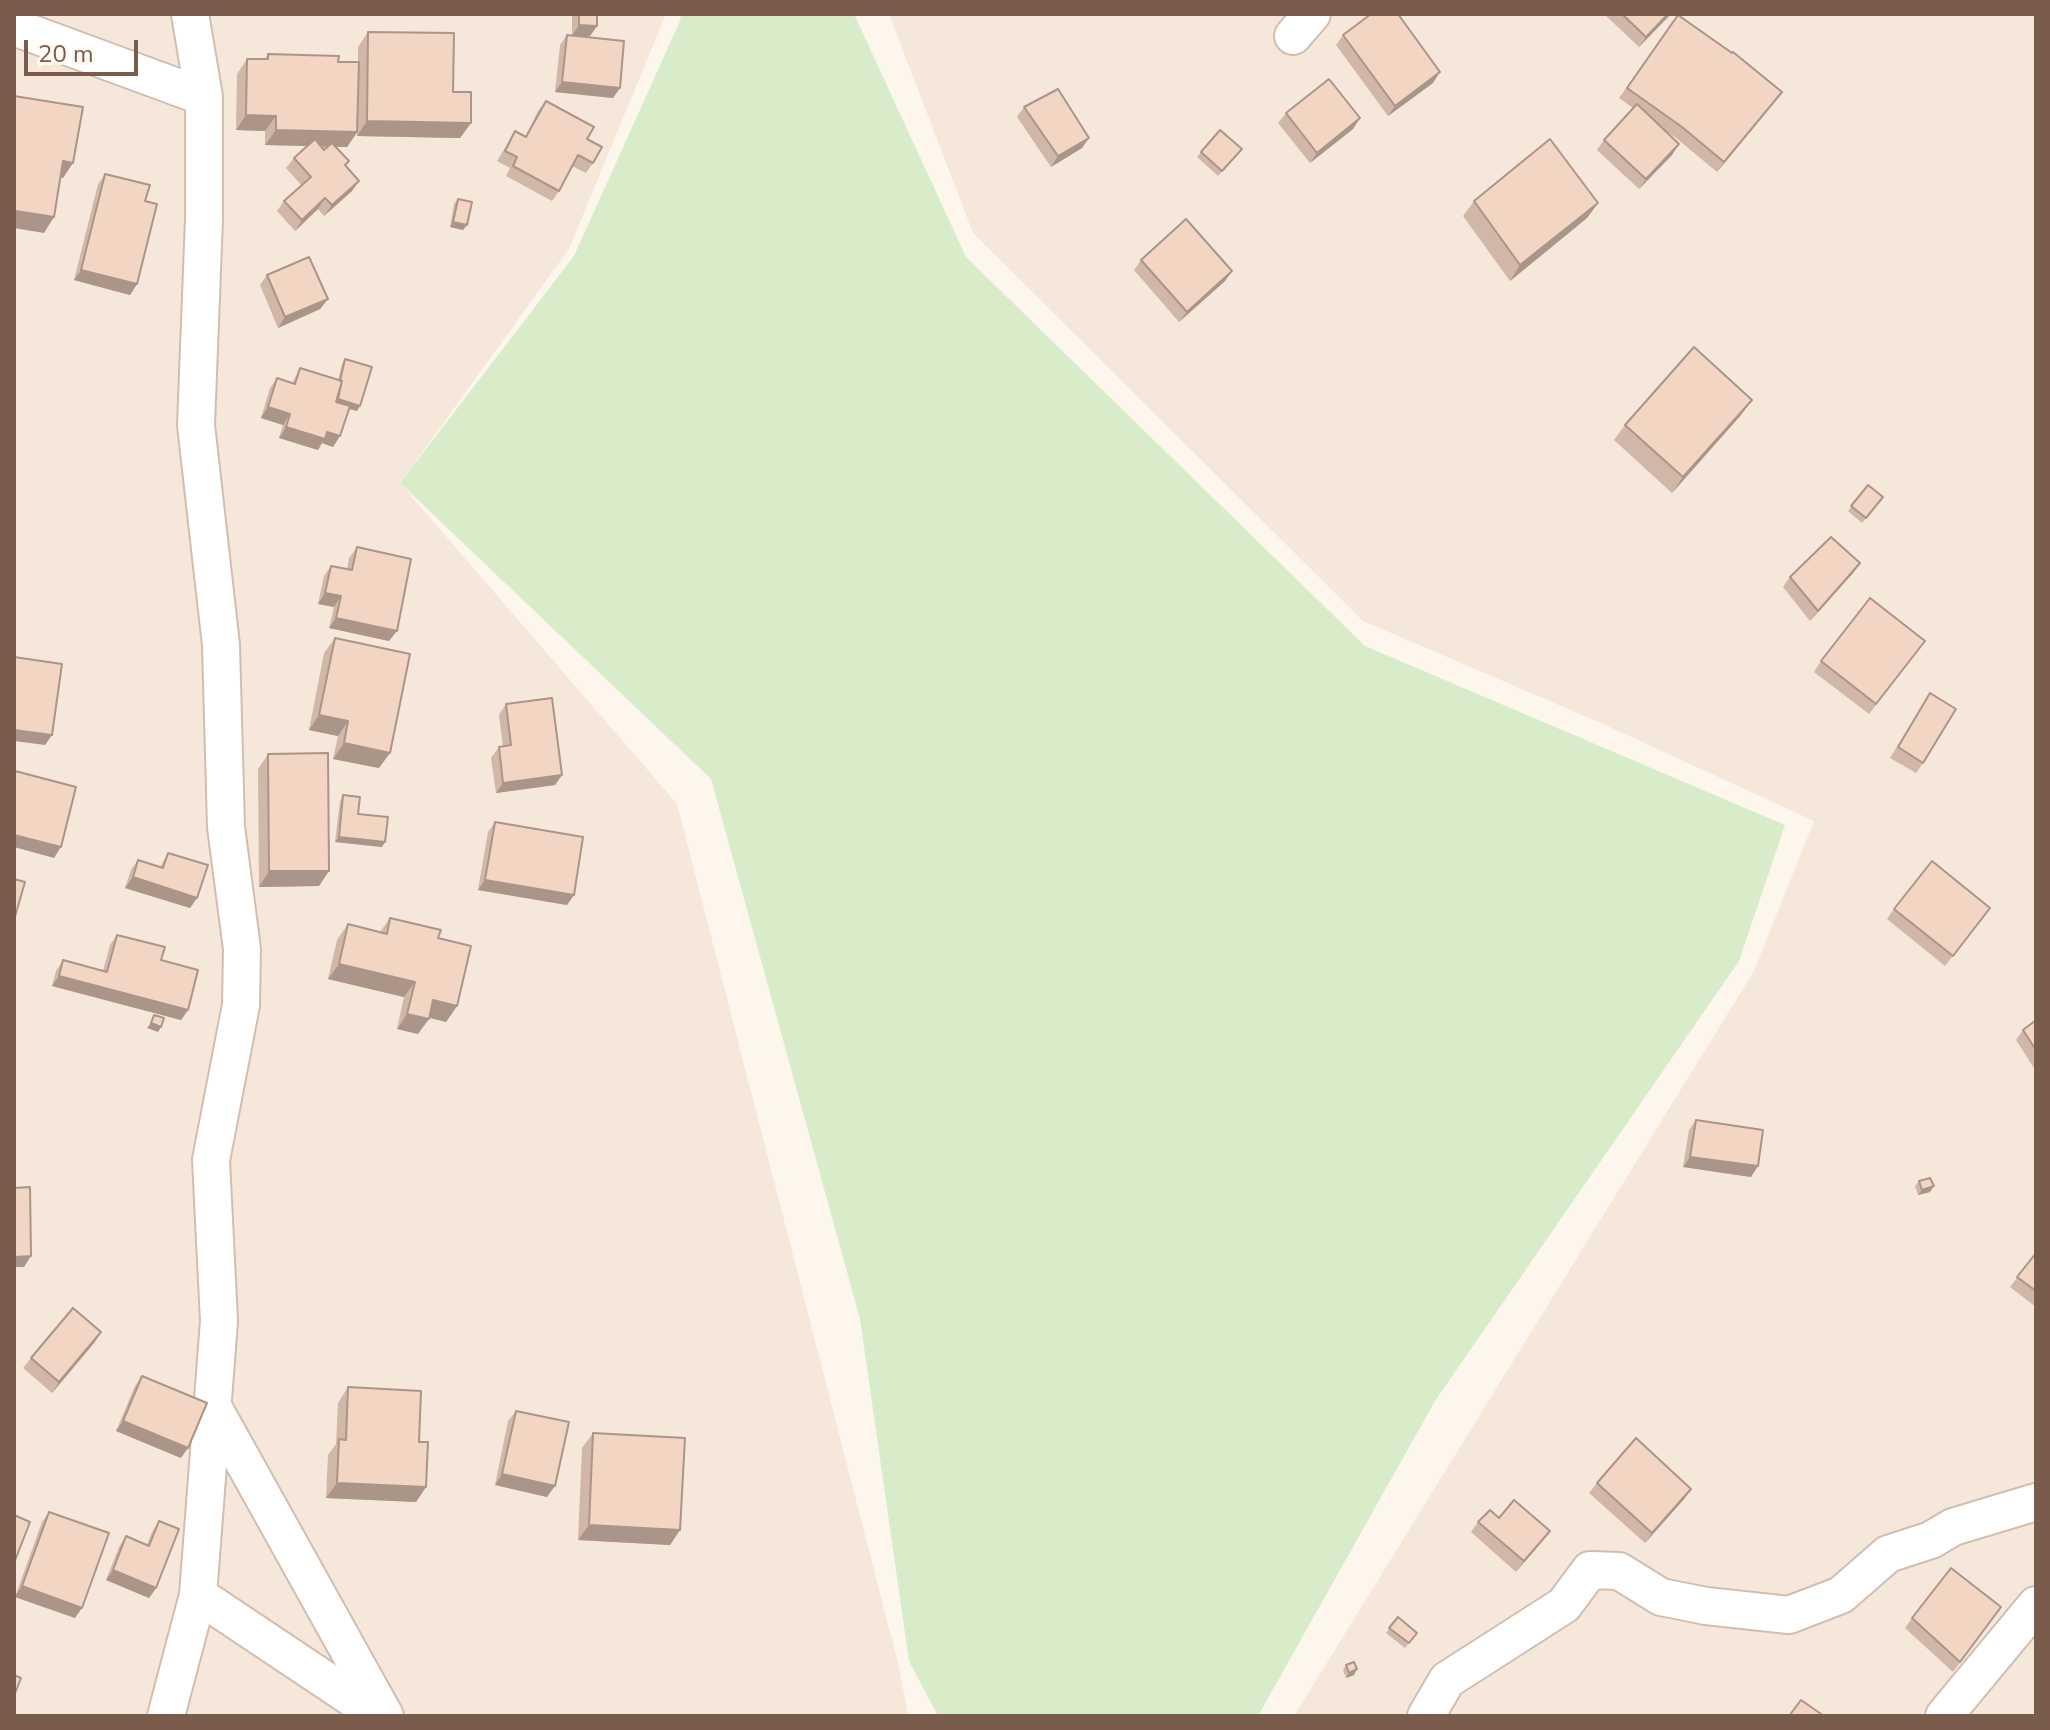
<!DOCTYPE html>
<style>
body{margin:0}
#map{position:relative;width:2050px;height:1730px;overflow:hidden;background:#fdf6ec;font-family:"Nunito Sans",sans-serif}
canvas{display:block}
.frame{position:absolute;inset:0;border:16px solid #7a5c4d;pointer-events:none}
.scale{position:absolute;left:24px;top:40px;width:114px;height:36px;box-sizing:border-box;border:4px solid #7a5c4d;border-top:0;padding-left:10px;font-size:24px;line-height:28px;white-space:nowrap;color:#7a5c4d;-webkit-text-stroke:6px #fffaf3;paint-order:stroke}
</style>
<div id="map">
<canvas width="2050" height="1730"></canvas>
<div class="frame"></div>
<div class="scale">20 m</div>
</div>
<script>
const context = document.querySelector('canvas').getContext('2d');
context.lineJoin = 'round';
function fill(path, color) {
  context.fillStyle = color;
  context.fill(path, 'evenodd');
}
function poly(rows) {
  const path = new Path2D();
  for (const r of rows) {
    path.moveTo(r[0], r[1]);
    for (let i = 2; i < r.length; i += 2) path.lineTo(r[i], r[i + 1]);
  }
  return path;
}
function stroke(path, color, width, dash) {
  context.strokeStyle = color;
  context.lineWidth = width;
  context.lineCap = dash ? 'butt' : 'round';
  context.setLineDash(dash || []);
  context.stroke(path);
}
const residential = poly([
 [14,14,666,14,569,249,400,483,677,804,899,1667,908,1716,14,1716],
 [889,14,2036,14,2036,1716,1294,1716,1754,971,1814,821,1603,724,1363,621,973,233]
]);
const green = poly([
 [681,14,854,14,966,257,1365,646,1785,825,1739,961,1435,1401,1258,1716,938,1716,909,1661,860,1319,711,779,400,483,574,256,680,21]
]);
const minor = poly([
 [14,27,204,97],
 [1293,36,1312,14],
 [212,1405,385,1716],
 [198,1595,379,1716],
 [166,1716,198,1595,219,1321,211,1160,241,1005,242,949,226,827,221,645,196,425,204,219,204,97,190,14],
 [1426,1716,1447,1680,1564,1605,1590,1570,1619,1571,1661,1597,1706,1606,1789,1615,1841,1595,1888,1554,1931,1540,1953,1527,2036,1502],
 [1944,1716,2036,1605]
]);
const wall = poly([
 [572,14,597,14,597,26,590,36,573,36,613,98,555,92,560,45,567,35,572,36],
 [1604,14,1671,14,1639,47],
 [1678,15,1782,92,1717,172,1675,137,1661,128,1672,155,1639,189,1597,150,1604,140,1633,108,1619,98],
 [368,32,453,92,471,123,460,138,357,136,357,133,347,147,336,147,349,161,346,166,352,191,324,216,318,209,295,231,277,211,284,201,302,186,286,168,294,158,307,146,265,145,265,131,236,130,237,74,247,59,265,59,268,54,338,62,358,62,358,47],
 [1343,35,1433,83,1388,116,1336,45],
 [546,101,587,139,593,163,586,173,572,166,559,191,552,201,506,176,510,168,497,161,515,131,525,137,538,111],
 [1024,107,1082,148,1051,167,1017,117],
 [1286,113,1360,118,1353,129,1310,163,1278,123],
 [1242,149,1218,176,1197,157,1201,152],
 [105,174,145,201,137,284,130,295,74,280,98,184],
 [458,199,463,230,450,227,454,204],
 [1474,201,1598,203,1587,218,1510,281,1463,216],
 [1141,260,1232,271,1225,281,1179,322,1134,270],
 [267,275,328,299,320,309,278,328,260,285],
 [345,359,357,411,349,409,340,436,333,447,322,443,318,450,279,438,283,425,261,418,270,388,277,378,292,383,300,368,338,380,342,364],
 [1741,415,1672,493,1614,440,1625,425],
 [1868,485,1883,497,1862,523,1848,511],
 [357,547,389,641,329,628,334,607,318,604,324,576,331,566,347,569,349,558],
 [1860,563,1853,573,1810,621,1783,587,1790,577],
 [335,638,379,768,333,759,338,736,309,730,324,653],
 [1925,641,1869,714,1814,672,1821,661],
 [1930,693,1923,763,1916,773,1890,758],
 [506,704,562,775,555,785,496,793,491,758,499,747,503,747,499,715],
 [268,754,319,886,259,887,258,769],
 [343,795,358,814,382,847,335,842,340,801],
 [495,822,567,905,478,890,488,832],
 [168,853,197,898,190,908,125,888,131,870,138,860,160,867],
 [1990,908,1945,966,1887,919,1894,909],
 [390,918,438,938,457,1006,446,1022,429,1017,418,1034,397,1029,404,997,328,979,337,940,348,924,380,932],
 [117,935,161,960,188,1010,181,1020,52,986,56,971,63,960,103,971,110,945],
 [2036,1020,2036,1071,2016,1040,2023,1030],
 [1696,1120,1751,1177,1683,1167,1689,1130],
 [1919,1181,1930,1192,1918,1195,1915,1186],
 [2036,1253,2036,1307,2010,1287],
 [101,1332,94,1343,52,1393,23,1368,31,1358],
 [142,1376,181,1458,116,1431,135,1386],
 [348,1387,419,1442,426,1487,416,1502,326,1498,328,1455,336,1444,338,1403],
 [516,1411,547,1497,495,1485,508,1421],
 [593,1433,680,1530,670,1545,578,1540,582,1448],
 [1597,1483,1691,1489,1684,1499,1645,1543,1589,1493],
 [49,1512,75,1618,15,1597,42,1522],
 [1499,1518,1542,1541,1516,1572,1471,1532,1478,1522],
 [159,1521,156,1588,149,1598,106,1580,119,1547,126,1536,147,1545,152,1532],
 [2001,1607,1953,1672,1905,1628,1912,1618],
 [1398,1617,1417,1633,1405,1648,1386,1633],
 [1346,1665,1354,1675,1346,1678,1343,1670]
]);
const shadedWall = poly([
 [1668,14,1671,14,1639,47,1646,37],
 [579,25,597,26,590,36,572,36],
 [1440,72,1433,83,1388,116,1395,106],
 [562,82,620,88,613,98,555,92],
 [1782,92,1774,102,1717,172,1724,162],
 [246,115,276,116,265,131,236,130],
 [1360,118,1353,129,1310,163,1317,153],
 [367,121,471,123,460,138,357,136],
 [276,130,357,132,347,147,265,145],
 [1089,138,1082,148,1051,167,1058,156],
 [1679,144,1672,155,1639,189,1646,179],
 [63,161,73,163,63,178,53,176],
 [359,181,352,191,324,216,332,205],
 [325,198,318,209,295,231,302,220],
 [1598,203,1587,218,1510,281,1520,265],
 [16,211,54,217,44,233,14,228,14,214],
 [453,222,467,225,463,230,450,227],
 [81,270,137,284,130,295,74,280],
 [1232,271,1225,281,1179,322,1187,312],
 [328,299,320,309,278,328,285,317],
 [338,399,360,406,357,411,334,405],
 [1752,400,1741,415,1672,493,1683,477],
 [268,407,290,414,283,425,261,418],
 [286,427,327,432,340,436,333,447,322,443,318,450,279,438],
 [1860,563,1853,573,1810,621,1818,611],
 [325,593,341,596,334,607,318,604],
 [336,618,397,631,389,641,329,628],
 [319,715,348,721,338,736,309,730],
 [14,730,52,735,45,745,14,741],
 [344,743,390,753,379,768,333,759],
 [562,775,555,785,496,793,503,783],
 [14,835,61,847,54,858,14,847],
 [339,837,385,842,382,847,335,842],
 [269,871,329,871,319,886,259,887],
 [133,877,197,898,190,908,125,888],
 [485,880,574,895,567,905,478,890],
 [339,964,415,982,404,997,328,979],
 [59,976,188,1010,181,1020,52,986],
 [433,1000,457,1006,446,1022,422,1016],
 [407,1014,429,1019,418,1034,397,1029],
 [151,1023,161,1027,158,1032,147,1028],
 [1690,1157,1758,1166,1751,1177,1683,1167],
 [1934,1186,1930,1192,1918,1195,1922,1190],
 [31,1256,24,1267,14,1267,14,1257],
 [101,1332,94,1343,52,1393,59,1382],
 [123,1421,188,1448,181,1458,116,1431],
 [502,1474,555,1486,547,1497,495,1485],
 [337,1483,426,1487,416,1502,326,1498],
 [1691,1489,1684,1499,1645,1543,1652,1533],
 [589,1525,680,1530,670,1545,578,1540],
 [1550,1531,1542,1541,1516,1572,1524,1561],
 [113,1570,156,1588,149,1598,106,1580],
 [22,1586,82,1608,75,1618,15,1597],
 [1357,1669,1354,1675,1346,1678,1349,1673]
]);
const building = poly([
 [579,14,597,14,597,26,579,25,579,14],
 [1371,14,1398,14,1440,72,1395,106,1343,35,1371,14],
 [1622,14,1668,14,1646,37,1622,14],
 [1678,15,1732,53,1733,52,1782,92,1724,162,1682,127,1627,88,1678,15],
 [368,32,454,33,453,92,471,92,471,123,367,121,368,32],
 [567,35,624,41,620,88,562,82,567,35],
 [268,54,339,56,338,62,359,62,357,132,276,130,276,116,246,115,247,59,268,59,268,54],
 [1329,79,1360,118,1317,153,1286,113,1329,79],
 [1058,89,1089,138,1058,156,1024,107,1058,89],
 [14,96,83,107,73,163,63,161,54,217,16,211,14,221,14,96],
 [546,101,594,127,587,139,602,147,593,163,578,155,559,191,513,166,517,157,505,151,515,131,526,137,546,101],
 [1637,104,1679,144,1646,179,1604,140,1637,104],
 [1220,130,1242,149,1222,171,1201,152,1220,130],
 [315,139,324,150,332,143,349,161,345,165,359,181,332,205,325,198,302,220,284,201,311,177,294,158,315,139],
 [1550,139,1598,203,1520,265,1474,201,1550,139],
 [105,174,150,185,145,201,157,204,137,284,81,270,105,174],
 [458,199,472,202,467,225,453,222,458,199],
 [1186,219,1232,271,1187,312,1141,260,1186,219],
 [309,257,328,299,285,317,267,275,309,257],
 [1694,347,1752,400,1683,477,1625,425,1694,347],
 [345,359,372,367,360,406,338,399,342,381,340,381,345,359],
 [300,368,342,381,336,402,350,406,340,436,327,432,325,439,286,427,290,414,268,407,277,378,295,384,300,368],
 [1868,485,1883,497,1866,518,1851,506,1868,485],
 [1831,537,1860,563,1818,611,1790,577,1831,537],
 [357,547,411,559,397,631,336,618,341,596,325,593,331,566,352,570,357,547],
 [1870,598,1925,641,1876,704,1821,661,1870,598],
 [335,638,410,654,390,753,344,743,348,721,319,715,335,638],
 [14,657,62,664,52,735,14,730,14,657],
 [1930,693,1956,709,1923,763,1898,747,1930,693],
 [552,698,562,775,503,783,499,747,511,745,506,704,552,698],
 [328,753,329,871,269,871,268,754,328,753],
 [15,771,76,787,61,847,14,835,15,771],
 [343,795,360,797,358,814,388,817,385,842,339,837,343,795],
 [495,822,583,837,574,895,485,880,495,822],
 [168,853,208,865,197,898,133,877,138,860,163,868,168,853],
 [1932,861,1990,908,1953,956,1894,909,1932,861],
 [14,879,25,882,14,920,14,879],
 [390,918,441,930,438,938,471,946,457,1006,433,1000,429,1019,407,1014,415,982,339,964,348,924,387,934,390,918],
 [117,935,165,947,161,960,198,970,188,1010,59,976,63,960,107,972,117,935],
 [154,1015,164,1018,161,1027,151,1023,154,1015],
 [2036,1020,2036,1050,2023,1030,2036,1020],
 [1696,1120,1763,1130,1758,1166,1690,1157,1696,1120],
 [1930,1178,1934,1186,1922,1190,1919,1181,1930,1178],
 [30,1187,31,1256,14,1257,14,1188,30,1187],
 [2036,1253,2036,1291,2017,1277,2036,1253],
 [73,1308,101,1332,59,1382,31,1358,73,1308],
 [142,1376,207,1403,188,1448,123,1421,142,1376],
 [348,1387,421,1391,419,1442,428,1442,426,1487,337,1483,339,1439,346,1440,348,1387],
 [516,1411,569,1422,555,1486,502,1474,516,1411],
 [593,1433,685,1438,680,1530,589,1525,593,1433],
 [1636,1438,1691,1489,1652,1533,1597,1483,1636,1438],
 [1514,1500,1550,1531,1524,1561,1478,1522,1490,1510,1499,1518,1514,1500],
 [49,1512,109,1533,82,1608,22,1586,49,1512],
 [14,1515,30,1522,14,1563,14,1515],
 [159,1521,179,1529,156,1588,113,1570,126,1536,149,1546,159,1521],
 [1951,1568,2001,1607,1960,1662,1912,1618,1951,1568],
 [1398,1617,1417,1633,1409,1643,1389,1628,1398,1617],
 [1354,1662,1357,1669,1349,1673,1346,1665,1354,1662],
 [14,1675,21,1678,14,1696,14,1675],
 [1801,1700,1824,1716,1789,1716,1801,1700]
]);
fill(residential, '#f5e8da');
fill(green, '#d8ecc9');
stroke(minor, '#d1beb0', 40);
stroke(minor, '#fff', 36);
fill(wall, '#d1b7a8');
fill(shadedWall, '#aa9588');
fill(building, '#f3d5c3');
stroke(building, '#aa9588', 2);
</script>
